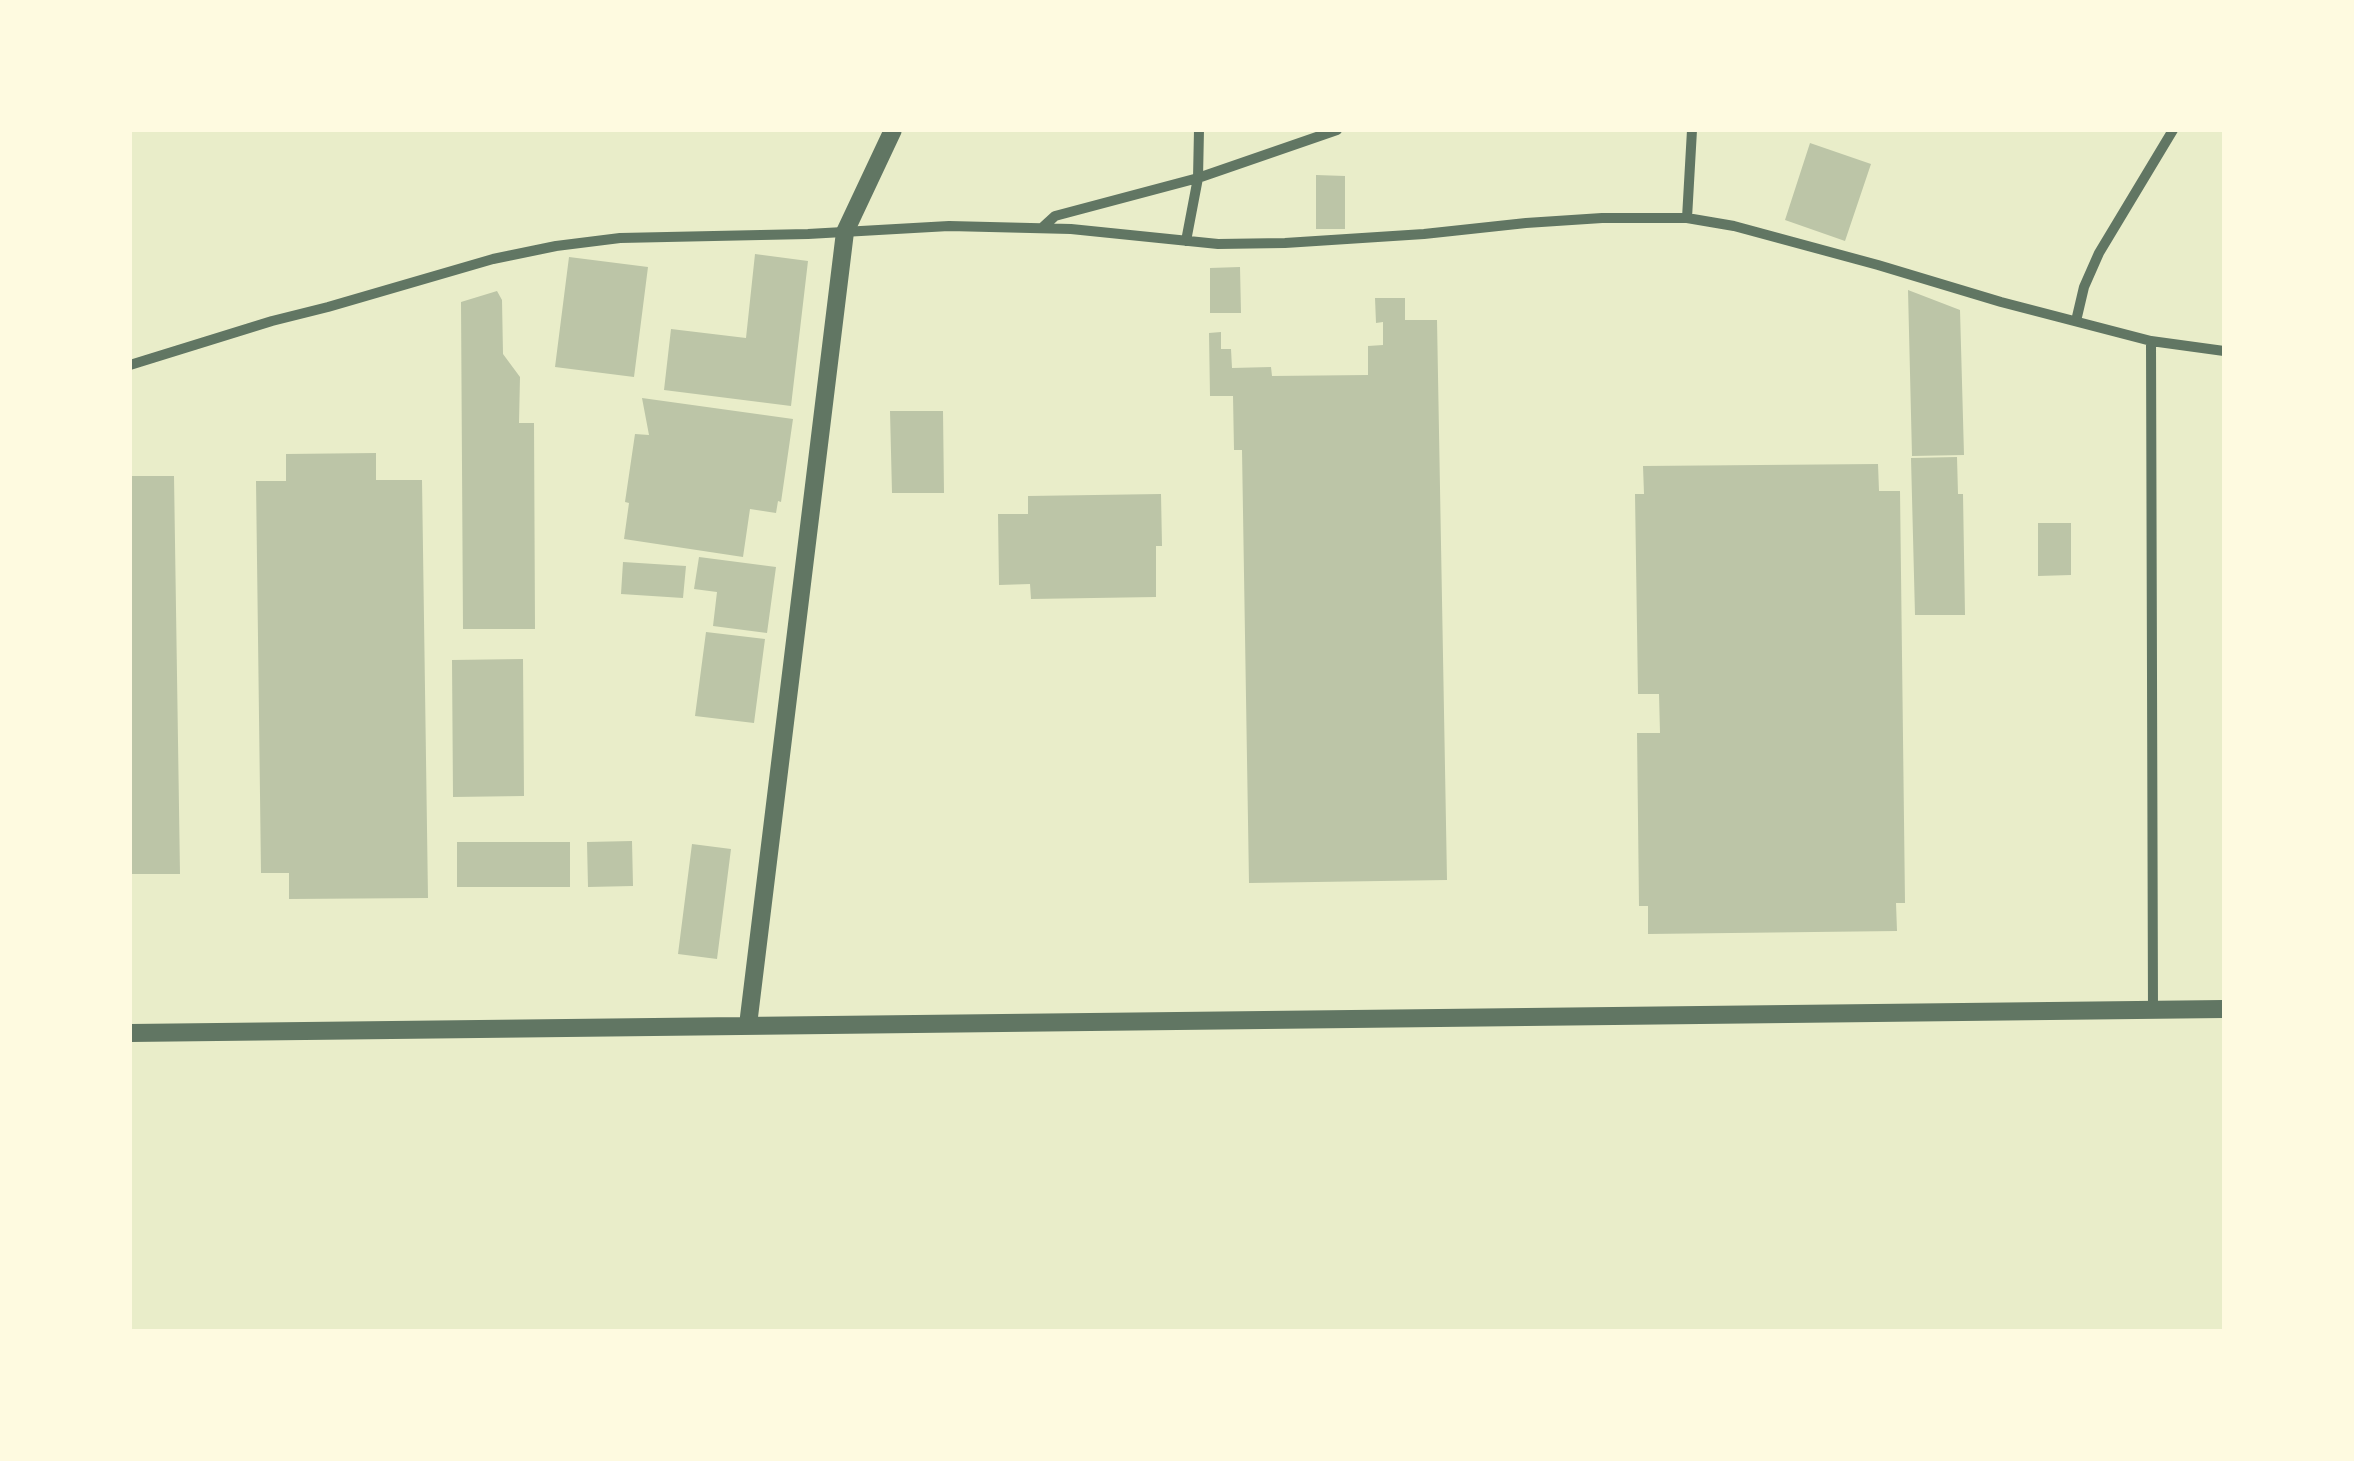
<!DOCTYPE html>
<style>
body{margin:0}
#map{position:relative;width:2354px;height:1461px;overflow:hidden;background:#e9edc9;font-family:"Work Sans",sans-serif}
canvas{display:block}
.frame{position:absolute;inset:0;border:132px solid #fefae0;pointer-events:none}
</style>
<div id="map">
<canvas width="2354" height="1461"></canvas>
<div class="frame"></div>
</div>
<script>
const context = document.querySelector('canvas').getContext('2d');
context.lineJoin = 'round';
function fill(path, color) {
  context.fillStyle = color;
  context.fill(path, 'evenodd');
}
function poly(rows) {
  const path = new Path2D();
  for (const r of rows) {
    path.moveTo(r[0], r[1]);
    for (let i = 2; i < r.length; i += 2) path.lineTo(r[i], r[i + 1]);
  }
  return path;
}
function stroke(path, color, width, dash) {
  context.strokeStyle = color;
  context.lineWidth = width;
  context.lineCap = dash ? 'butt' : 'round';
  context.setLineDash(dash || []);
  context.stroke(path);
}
const building = poly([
 [1810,143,1871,164,1845,241,1785,220],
 [1316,175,1345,176,1345,229,1316,229],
 [755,254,808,261,791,406,664,390,671,329,746,338],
 [569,257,648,267,634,377,555,367],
 [1240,267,1241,313,1210,313,1210,268],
 [1908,290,1960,310,1964,455,1912,456],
 [497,291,502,300,503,354,520,377,519,423,534,423,535,629,463,629,461,302],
 [1375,298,1405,298,1405,320,1437,320,1447,880,1249,883,1242,450,1234,450,1233,396,1210,396,1209,333,1221,332,1221,349,1231,349,1232,368,1271,367,1272,376,1368,375,1368,346,1383,345,1383,322,1376,323],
 [642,398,793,419,781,502,778,501,776,513,750,509,743,557,624,539,629,503,625,502,635,434,649,435],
 [890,411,943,411,944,493,892,493],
 [376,453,376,480,422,480,428,898,289,899,289,873,261,873,256,481,286,481,286,454],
 [1957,457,1958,494,1963,494,1965,615,1915,615,1911,458],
 [1878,464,1879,491,1900,491,1905,903,1896,903,1897,931,1648,934,1648,906,1639,906,1637,733,1660,733,1659,694,1638,694,1635,494,1644,494,1643,466],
 [130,476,174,476,180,874,130,874],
 [1161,494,1162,546,1156,546,1156,597,1031,599,1030,584,999,585,998,514,1028,514,1028,496],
 [2038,523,2071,523,2071,575,2038,576],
 [699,557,776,567,767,633,713,626,717,592,694,589],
 [623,562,686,566,683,598,621,594],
 [706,632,765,639,754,723,695,716],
 [523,659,524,796,453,797,452,660],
 [632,841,633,886,588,887,587,842],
 [457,842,570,842,570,887,457,887],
 [692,844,731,849,717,959,678,954]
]);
const minor = poly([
 [1687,218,1692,130],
 [1043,227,1055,216,1198,178,1337,130],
 [1186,241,1198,178,1199,130],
 [2076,321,2084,287,2099,253,2173,130],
 [2151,341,2153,1010],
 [130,365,272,321,328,307,493,259,556,246,620,238,808,234,949,226,1071,229,1218,244,1285,243,1424,234,1526,223,1602,218,1687,218,1734,226,1878,265,2001,302,2151,341,2224,351]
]);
const tertiary = poly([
 [748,1025,845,232,893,130],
 [130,1033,2224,1009]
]);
fill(building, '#bcc5a7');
stroke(minor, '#617663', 10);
stroke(tertiary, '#617663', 18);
</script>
